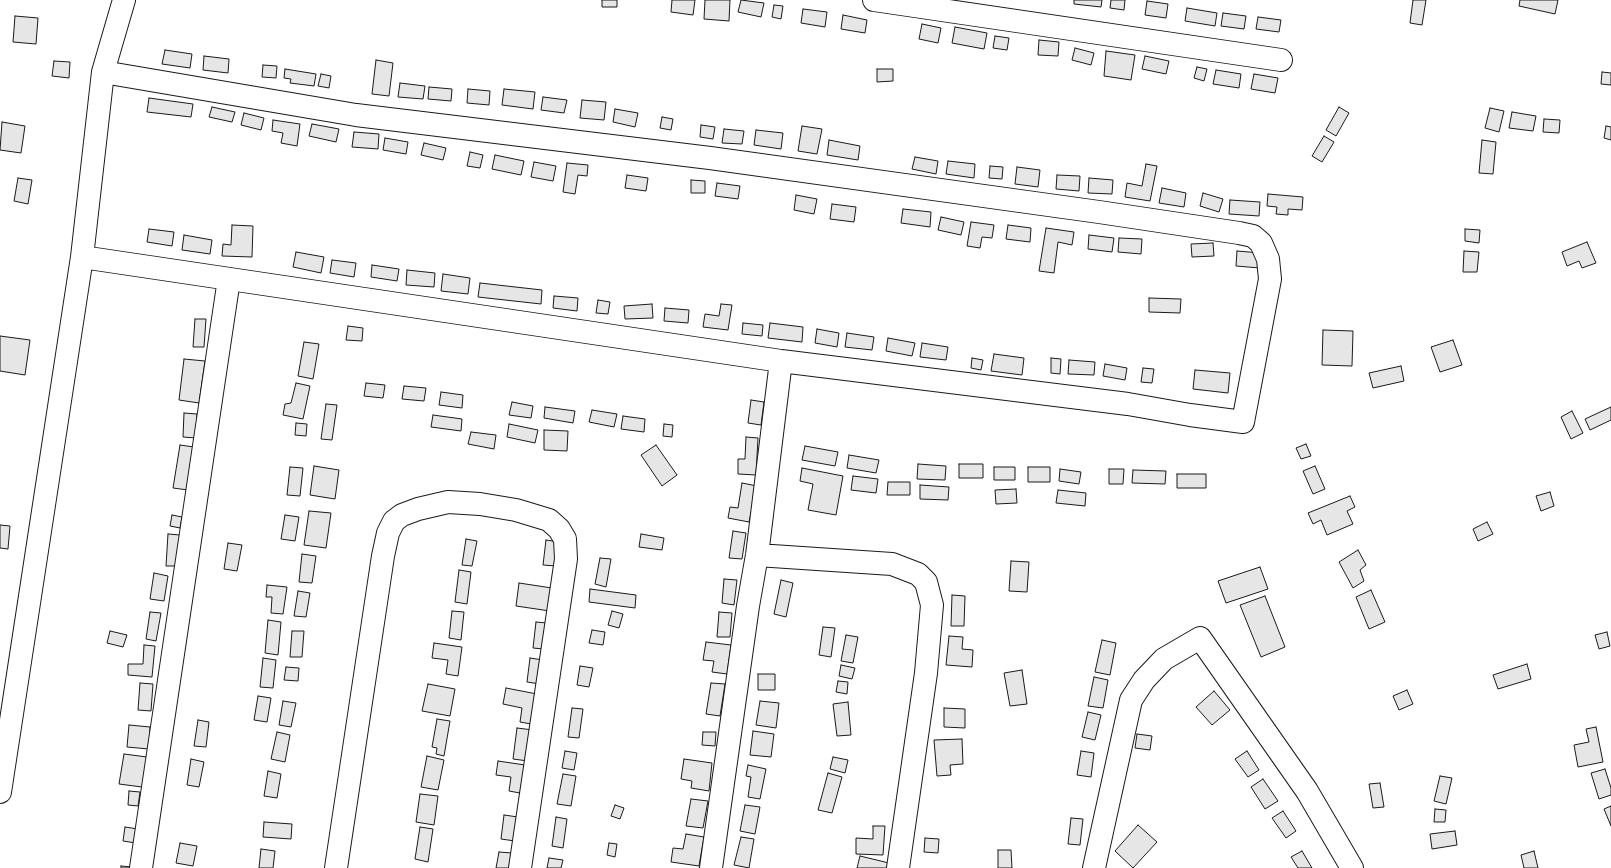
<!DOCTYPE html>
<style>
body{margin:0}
canvas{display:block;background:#fff}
</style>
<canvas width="1611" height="868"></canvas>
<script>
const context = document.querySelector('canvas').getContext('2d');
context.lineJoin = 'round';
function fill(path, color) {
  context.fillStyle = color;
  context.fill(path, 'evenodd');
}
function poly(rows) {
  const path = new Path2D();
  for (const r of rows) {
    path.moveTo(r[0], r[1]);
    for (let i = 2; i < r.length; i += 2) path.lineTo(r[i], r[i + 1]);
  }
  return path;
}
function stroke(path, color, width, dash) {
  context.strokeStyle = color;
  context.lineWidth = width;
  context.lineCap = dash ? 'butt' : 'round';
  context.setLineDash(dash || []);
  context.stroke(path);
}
const building = poly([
 [602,0,617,0,617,7,602,7,602,0],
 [672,0,695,0,693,15,671,12,672,0],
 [705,0,730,0,729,21,704,19,705,0],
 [741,0,764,3,761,17,738,12,741,0],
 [1074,0,1102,0,1101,7,1074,4,1074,0],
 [1111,0,1125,0,1124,10,1110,8,1111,0],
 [1413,0,1426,0,1422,25,1410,23,1413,0],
 [1520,0,1558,0,1555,14,1519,6,1520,0],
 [1147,1,1168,4,1166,18,1145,15,1147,1],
 [774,5,783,6,781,19,772,17,774,5],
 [1187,8,1217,13,1215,26,1185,21,1187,8],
 [803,9,827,12,825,27,801,23,803,9],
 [1223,13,1246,16,1244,29,1221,26,1223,13],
 [843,15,867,20,865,33,841,29,843,15],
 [15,16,38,18,36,44,13,42,15,16],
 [1258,17,1281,20,1279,32,1256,29,1258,17],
 [922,24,941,28,938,43,919,39,922,24],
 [955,27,987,33,984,49,952,43,955,27],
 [995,36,1009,38,1007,50,993,48,995,36],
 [1039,40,1059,42,1058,56,1038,55,1039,40],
 [1075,48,1094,53,1091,65,1072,60,1075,48],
 [165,50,192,54,190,68,162,64,165,50],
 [1106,51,1135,55,1131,80,1104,76,1106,51],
 [204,56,229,59,228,73,203,70,204,56],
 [1145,56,1169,61,1166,74,1142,69,1145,56],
 [376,60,393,63,389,96,372,94,376,60],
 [54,61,70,62,69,78,52,76,54,61],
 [263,65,277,66,276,78,262,77,263,65],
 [1197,67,1207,69,1204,81,1194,78,1197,67],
 [285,69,316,74,314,86,290,83,291,79,284,78,285,69],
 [877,69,893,69,893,81,877,82,877,69],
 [1216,70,1241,74,1239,88,1213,84,1216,70],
 [1602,72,1611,73,1611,85,1601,84,1602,72],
 [321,74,331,76,329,88,318,86,321,74],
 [1254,74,1278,78,1275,93,1251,89,1254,74],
 [400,83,425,86,423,99,398,97,400,83],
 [429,87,452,89,451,101,428,99,429,87],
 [468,89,490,91,489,105,467,103,468,89],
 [504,89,535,92,533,109,502,105,504,89],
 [543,97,567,100,564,113,541,110,543,97],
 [149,98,193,104,191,117,147,112,149,98],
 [582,100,606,102,604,120,580,118,582,100],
 [212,107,235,112,232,122,209,117,212,107],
 [1339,107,1349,113,1336,136,1326,130,1339,107],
 [1490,108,1504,111,1499,132,1485,128,1490,108],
 [615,109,638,113,635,127,613,122,615,109],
 [1512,112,1536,116,1533,131,1509,128,1512,112],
 [244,113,264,118,261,130,241,125,244,113],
 [662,117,673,119,671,130,660,128,662,117],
 [1544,119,1560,120,1559,133,1543,132,1544,119],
 [273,120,300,124,297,146,281,143,283,133,272,131,273,120],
 [2,122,25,126,21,153,0,150,2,122],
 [312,124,339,129,336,142,309,136,312,124],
 [701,125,715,127,713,139,700,137,701,125],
 [802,126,822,129,817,154,798,151,802,126],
 [1606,126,1611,127,1611,140,1604,138,1606,126],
 [724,129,744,131,742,144,722,143,724,129],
 [756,130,783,133,781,149,754,145,756,130],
 [354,132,379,134,378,149,352,147,354,132],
 [1324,136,1334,142,1322,162,1312,156,1324,136],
 [385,138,408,142,406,154,383,150,385,138],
 [829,140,860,146,858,160,827,155,829,140],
 [1482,140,1496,142,1493,174,1479,173,1482,140],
 [424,143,446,148,443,160,421,155,424,143],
 [470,152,483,155,480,168,467,166,470,152],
 [495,155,524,161,521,175,492,169,495,155],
 [915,157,938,161,936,174,912,169,915,157],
 [948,161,975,164,974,178,946,174,948,161],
 [534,162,556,166,553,181,531,177,534,162],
 [567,163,588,165,587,176,578,175,575,194,563,192,567,163],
 [1146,164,1157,166,1150,201,1125,197,1127,183,1142,186,1146,164],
 [990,166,1003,167,1002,179,989,178,990,166],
 [1017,167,1040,170,1038,187,1015,184,1017,167],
 [627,175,648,178,646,191,625,188,627,175],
 [1057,175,1080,176,1079,191,1056,189,1057,175],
 [18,178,32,180,28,204,14,201,18,178],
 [1089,178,1113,180,1112,194,1088,193,1089,178],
 [691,180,705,181,705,193,691,193,691,180],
 [717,183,740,186,738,199,715,196,717,183],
 [1162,188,1186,193,1184,207,1159,203,1162,188],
 [1203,193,1223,199,1219,212,1200,206,1203,193],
 [1268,194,1303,197,1302,210,1288,209,1288,215,1276,214,1277,207,1267,206,1268,194],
 [796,195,817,199,814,214,794,210,796,195],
 [1230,200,1260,202,1259,216,1229,214,1230,200],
 [832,204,856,207,854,222,830,219,832,204],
 [903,209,931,212,930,227,901,223,903,209],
 [941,217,964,222,961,235,938,230,941,217],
 [971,222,994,225,992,238,982,237,980,248,967,246,971,222],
 [232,225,253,226,252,257,222,256,223,244,231,245,232,225],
 [1008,225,1031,228,1030,242,1006,239,1008,225],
 [1046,228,1074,232,1072,245,1058,242,1054,273,1039,271,1046,228],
 [149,229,174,232,172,246,147,242,149,229],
 [1465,229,1480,230,1479,243,1465,241,1465,229],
 [184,235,212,240,210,254,182,250,184,235],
 [1089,235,1114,238,1112,252,1088,249,1089,235],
 [1119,238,1142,239,1141,254,1118,252,1119,238],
 [1587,242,1596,263,1582,268,1579,261,1567,266,1562,252,1587,242],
 [1213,243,1214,256,1192,257,1191,244,1213,243],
 [1237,251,1261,253,1260,268,1236,266,1237,251],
 [1464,251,1479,252,1477,272,1463,272,1464,251],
 [296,252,324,257,321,273,293,267,296,252],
 [332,260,356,263,354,277,330,273,332,260],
 [372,265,399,269,397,281,371,277,372,265],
 [407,270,435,273,434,287,406,285,407,270],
 [443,274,470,278,468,294,441,291,443,274],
 [480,283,542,290,541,304,478,297,480,283],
 [554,296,578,298,577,311,553,308,554,296],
 [1149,298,1181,299,1180,313,1149,312,1149,298],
 [598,300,610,302,608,314,596,313,598,300],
 [652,304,653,318,625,319,624,306,652,304],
 [721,304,732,305,728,330,703,327,705,314,719,316,721,304],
 [665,308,689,310,688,323,664,321,665,308],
 [195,319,206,319,204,347,193,347,195,319],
 [743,323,763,325,762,336,742,334,743,323],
 [770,323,803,327,802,342,768,338,770,323],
 [348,326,363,328,362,341,346,340,348,326],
 [817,329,839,333,837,347,815,343,817,329],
 [1323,330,1353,331,1352,366,1322,365,1323,330],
 [847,333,874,337,872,350,845,347,847,333],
 [0,336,30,340,25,375,0,371,0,336],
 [888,338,915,343,912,356,886,351,888,338],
 [1453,340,1462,365,1440,372,1431,347,1453,340],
 [304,342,319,344,313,379,298,376,304,342],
 [922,343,948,347,946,360,920,357,922,343],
 [994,354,1024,358,1022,375,991,371,994,354],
 [972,358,983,360,981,370,971,368,972,358],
 [1051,358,1061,359,1060,374,1051,373,1051,358],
 [184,359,205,361,199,403,179,400,184,359],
 [1069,360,1095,362,1094,375,1068,374,1069,360],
 [1105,364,1127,368,1125,380,1103,376,1105,364],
 [1401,366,1404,381,1373,388,1369,373,1401,366],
 [1143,368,1154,369,1152,383,1141,382,1143,368],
 [1195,370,1230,373,1228,393,1193,389,1195,370],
 [296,383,310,386,303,419,283,415,285,404,291,403,296,383],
 [366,383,385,385,383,398,364,396,366,383],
 [404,386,426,388,424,401,402,399,404,386],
 [441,392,463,395,462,408,439,405,441,392],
 [751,400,764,402,761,425,748,423,751,400],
 [512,402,533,406,531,418,509,415,512,402],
 [326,404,337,405,332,440,321,439,326,404],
 [545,407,575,411,573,423,544,418,545,407],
 [1611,407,1611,420,1590,430,1585,419,1611,407],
 [592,410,617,414,614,427,589,422,592,410],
 [1572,411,1583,433,1571,439,1561,417,1572,411],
 [184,413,197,414,196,438,183,437,184,413],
 [433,415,462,419,461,431,431,427,433,415],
 [623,416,645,419,644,432,621,429,623,416],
 [296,423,307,424,306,436,295,435,296,423],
 [509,424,538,430,535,443,507,437,509,424],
 [664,424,673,425,672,437,663,436,664,424],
 [544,430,568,431,567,451,544,450,544,430],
 [471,432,496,435,494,449,468,444,471,432],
 [746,437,758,438,756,475,738,474,738,459,745,459,746,437],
 [1306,444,1311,456,1301,459,1296,448,1306,444],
 [180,445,194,447,188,490,173,488,180,445],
 [656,445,677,475,662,486,641,455,656,445],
 [805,446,838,452,835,466,802,460,805,446],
 [849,455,879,460,876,473,847,468,849,455],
 [918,464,946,466,945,480,917,479,918,464],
 [959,464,983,464,983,478,959,478,959,464],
 [314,466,339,470,335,499,310,495,314,466],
 [1315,466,1325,489,1313,494,1303,471,1315,466],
 [290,467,303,468,300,496,287,495,290,467],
 [994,467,1015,467,1015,480,994,480,994,467],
 [1028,467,1050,467,1050,482,1028,482,1028,467],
 [802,468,843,476,836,515,808,510,813,484,800,481,802,468],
 [1060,469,1081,472,1079,484,1059,481,1060,469],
 [1109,469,1124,469,1123,484,1109,484,1109,469],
 [1133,470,1166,471,1165,484,1132,483,1133,470],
 [1177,474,1206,474,1206,488,1177,488,1177,474],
 [853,476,878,479,876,493,851,490,853,476],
 [888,482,910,482,910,495,887,495,888,482],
 [742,483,757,486,749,522,728,518,730,507,738,508,742,483],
 [920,485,949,487,948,500,920,499,920,485],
 [1016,489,1017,503,996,504,995,490,1016,489],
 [1058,490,1086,493,1085,506,1056,503,1058,490],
 [1550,492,1554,506,1541,511,1536,496,1550,492],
 [1350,496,1355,507,1347,511,1353,524,1327,535,1321,520,1313,524,1308,513,1350,496],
 [309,511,331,513,326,548,304,545,309,511],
 [172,515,182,517,180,528,170,526,172,515],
 [285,515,299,517,295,541,281,539,285,515],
 [1487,522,1493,534,1478,541,1473,529,1487,522],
 [0,525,10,526,8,549,0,548,0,525],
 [733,531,746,533,742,559,729,558,733,531],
 [168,534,180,535,178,566,166,566,168,534],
 [641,534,664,538,662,550,639,547,641,534],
 [466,539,477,541,472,566,462,565,466,539],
 [546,540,559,542,556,566,543,565,546,540],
 [228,543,242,545,237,571,224,569,228,543],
 [1358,550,1366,565,1360,570,1364,581,1353,588,1339,562,1358,550],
 [302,554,316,556,312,583,299,582,302,554],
 [600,558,611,559,606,587,595,584,600,558],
 [1011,561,1029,562,1027,592,1009,591,1011,561],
 [1260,567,1268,589,1226,603,1218,581,1260,567],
 [459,570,471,572,467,604,455,602,459,570],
 [154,573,168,576,164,601,150,599,154,573],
 [724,579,737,580,734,605,722,603,724,579],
 [781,580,793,583,786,617,774,614,781,580],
 [519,583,552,588,550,611,516,606,519,583],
 [267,585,287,587,283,614,271,613,272,597,266,597,267,585],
 [590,589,636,595,635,608,589,602,590,589],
 [1371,590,1385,622,1369,629,1356,597,1371,590],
 [298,591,310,593,306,617,294,616,298,591],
 [952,595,965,596,964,626,951,626,952,595],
 [1265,596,1285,647,1261,657,1240,605,1265,596],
 [452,611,464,612,461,640,449,638,452,611],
 [612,611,623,614,619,628,608,625,612,611],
 [150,612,161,613,156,641,146,639,150,612],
 [719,612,732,613,730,637,717,637,719,612],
 [268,620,281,622,278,655,265,653,268,620],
 [536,622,547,623,544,649,533,648,536,622],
 [823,627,835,628,831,657,819,655,823,627],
 [592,630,605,632,603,645,589,643,592,630],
 [110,631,127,635,123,647,107,643,110,631],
 [292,631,304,631,302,657,290,657,292,631],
 [1607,632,1610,646,1599,649,1595,635,1607,632],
 [846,635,858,637,853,663,841,661,846,635],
 [949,636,963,637,962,649,973,650,972,667,946,665,949,636],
 [1102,640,1116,643,1110,675,1095,672,1102,640],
 [706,642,731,645,727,674,712,672,714,661,703,660,706,642],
 [434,643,462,647,458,676,446,674,448,660,432,658,434,643],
 [144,645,155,646,152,677,128,675,128,664,143,664,144,645],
 [263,658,276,660,273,688,260,687,263,658],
 [530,658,543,660,540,684,527,682,530,658],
 [1527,664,1531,679,1498,689,1493,675,1527,664],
 [841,665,855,668,852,679,839,676,841,665],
 [580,666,593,668,589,687,577,685,580,666],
 [286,667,299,668,298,681,284,680,286,667],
 [1022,670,1027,704,1010,706,1004,673,1022,670],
 [758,674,775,674,775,690,758,690,758,674],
 [1094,677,1108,680,1103,708,1088,706,1094,677],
 [838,681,848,682,847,694,836,692,838,681],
 [140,683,153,684,151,711,138,710,140,683],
 [711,683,725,684,720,716,706,714,711,683],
 [428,684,455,689,450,716,422,711,428,684],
 [506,688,537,694,531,724,520,722,522,708,503,704,506,688],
 [1407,690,1413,704,1399,710,1393,696,1407,690],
 [1214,691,1230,710,1212,725,1196,707,1214,691],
 [258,696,271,698,267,722,254,720,258,696],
 [283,701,296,703,291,727,279,725,283,701],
 [760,701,779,703,776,728,756,725,760,701],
 [848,702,851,735,837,736,833,704,848,702],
 [572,708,583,709,579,738,568,737,572,708],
 [944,708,965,709,965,728,944,727,944,708],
 [1088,712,1101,715,1095,740,1082,737,1088,712],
 [437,719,450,721,444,756,436,754,437,748,432,747,437,719],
 [198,720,209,722,206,747,194,746,198,720],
 [129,725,150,727,149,749,127,747,129,725],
 [1596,727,1603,762,1578,767,1574,745,1589,742,1586,729,1596,727],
 [517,728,533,730,528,761,513,759,517,728],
 [753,731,774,734,771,757,750,755,753,731],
 [277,732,290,735,285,762,271,759,277,732],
 [703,732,716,732,715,746,702,745,703,732],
 [1137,734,1152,736,1150,750,1135,748,1137,734],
 [962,739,963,764,950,765,951,775,937,776,934,740,962,739],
 [565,751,577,753,574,770,562,768,565,751],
 [1081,751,1094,753,1091,777,1077,775,1081,751],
 [1247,751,1259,770,1248,777,1235,759,1247,751],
 [124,754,147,757,142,787,119,784,124,754],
 [427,756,444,760,438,790,421,787,427,756],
 [833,757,848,760,845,773,830,769,833,757],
 [191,759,204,762,199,787,187,785,191,759],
 [684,759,712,763,709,791,691,788,692,781,681,779,684,759],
 [498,761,525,765,520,793,509,791,511,777,496,775,498,761],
 [748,765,766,769,760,799,748,797,751,777,746,776,748,765],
 [1605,769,1611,788,1611,795,1599,799,1591,773,1605,769],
 [268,771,281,774,277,798,264,796,268,771],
 [828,773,842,777,832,813,818,810,828,773],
 [563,774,576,776,571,806,557,804,563,774],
 [1440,776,1452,778,1446,804,1434,801,1440,776],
 [1263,779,1278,801,1265,809,1251,787,1263,779],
 [1380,783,1384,807,1373,808,1369,784,1380,783],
 [129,791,140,792,138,806,128,805,129,791],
 [420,794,438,796,434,825,416,822,420,794],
 [691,799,708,801,703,828,686,826,691,799],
 [615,805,624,808,620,819,611,816,615,805],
 [745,805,760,807,755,834,740,831,745,805],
 [1611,806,1611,826,1604,809,1611,806],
 [1435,809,1446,810,1445,822,1434,822,1435,809],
 [1283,811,1296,831,1286,838,1272,818,1283,811],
 [504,815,518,817,515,841,501,839,504,815],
 [556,817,567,819,563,848,552,846,556,817],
 [1071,818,1083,819,1080,845,1068,844,1071,818],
 [264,822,292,824,291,839,263,837,264,822],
 [1138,825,1157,842,1133,868,1115,851,1138,825],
 [873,826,885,826,883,855,856,854,856,838,873,839,873,826],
 [125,827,138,829,136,843,123,841,125,827],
 [420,827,433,829,428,862,415,859,420,827],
 [1455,831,1457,845,1432,849,1430,834,1455,831],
 [686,834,704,837,699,866,671,862,673,848,683,849,686,834],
 [741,837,754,839,749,868,734,865,741,837],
 [925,838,939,839,938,853,924,852,925,838],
 [180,843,197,846,193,866,176,863,180,843],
 [609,843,617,844,615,857,607,855,609,843],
 [261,849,275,851,273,868,259,868,261,849],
 [998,850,1011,850,1012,868,998,868,998,850],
 [1302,851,1312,868,1298,868,1291,857,1302,851],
 [1534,851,1538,868,1524,868,1521,855,1534,851],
 [499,852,512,853,510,868,496,868,499,852],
 [860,856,889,863,888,868,857,868,860,856],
 [549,858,563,860,561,868,547,868,549,858],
 [121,866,132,867,131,868,121,868,121,866]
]);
const minor = poly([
 [874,0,1281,60],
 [82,257,781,361,1128,404,1190,415,1243,422,1270,279,1268,259,1261,243,1253,236,1239,233,1099,212,710,158,356,115,103,72],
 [757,555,892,564,918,574,926,582,932,605,926,673,898,868],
 [0,792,82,257,103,72,124,0],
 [141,868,229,279],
 [336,868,383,556,388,533,394,521,402,515,418,509,448,502,480,504,516,510,549,520,559,529,565,539,566,559,520,868],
 [711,868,748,606,757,555,781,361],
 [1094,868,1131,700,1144,680,1164,659,1200,638,1307,791,1352,868]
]);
fill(building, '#e6e6e6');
stroke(building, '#1a1a1a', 1);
stroke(minor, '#1a1a1a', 24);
stroke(minor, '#fff', 22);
</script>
